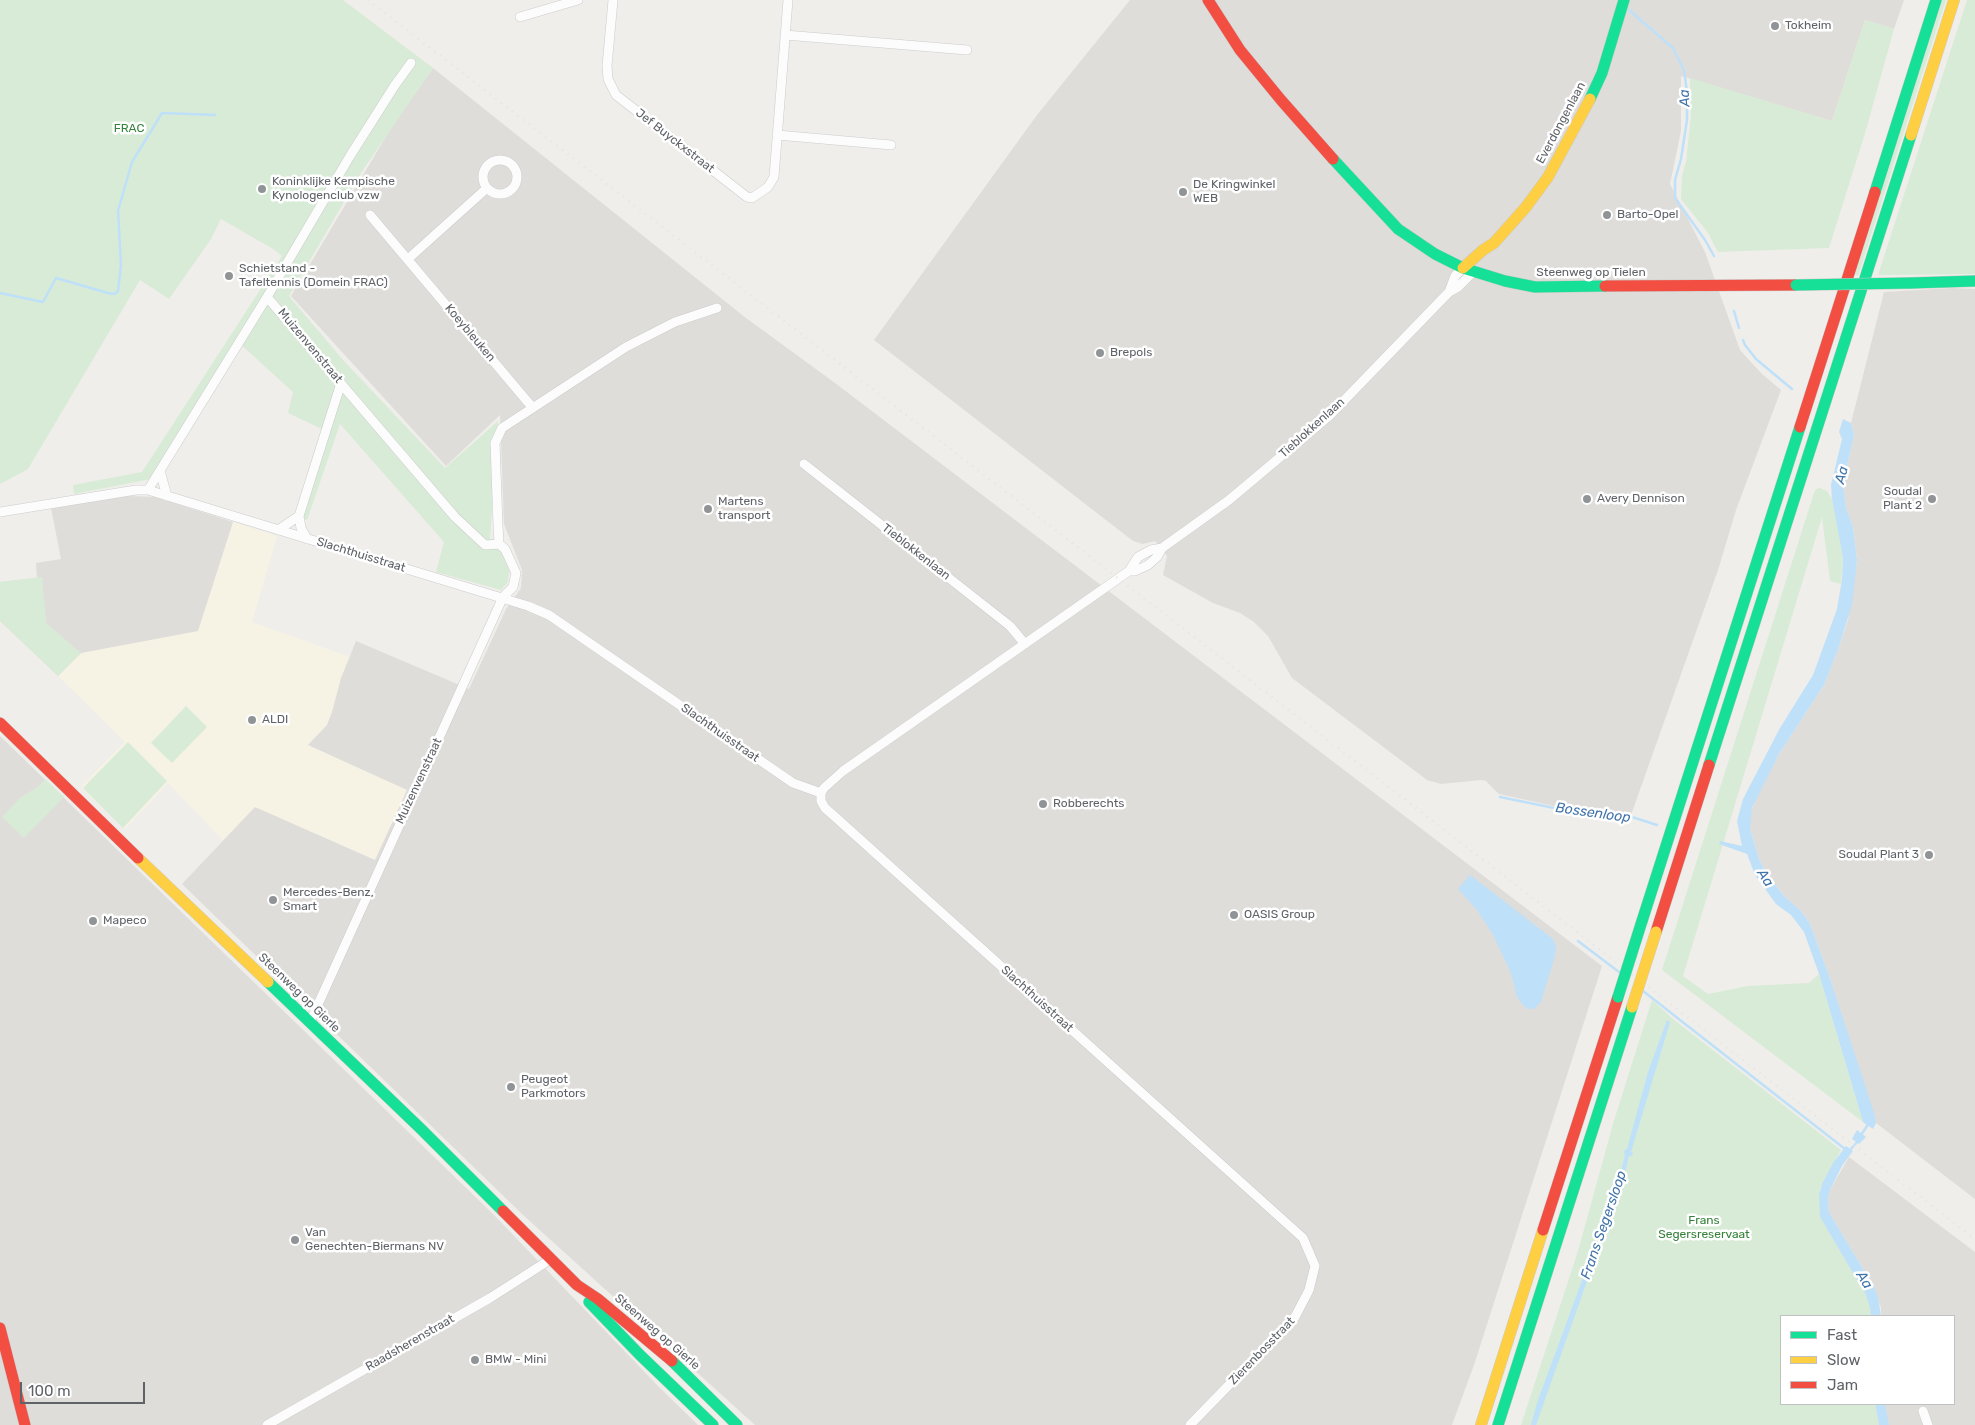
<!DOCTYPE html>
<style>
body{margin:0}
#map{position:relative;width:1975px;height:1425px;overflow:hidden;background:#efeeea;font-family:Rubik,sans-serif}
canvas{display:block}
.legend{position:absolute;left:1780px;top:1315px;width:175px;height:90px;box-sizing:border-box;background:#fff;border:1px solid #bfc1c3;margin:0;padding:6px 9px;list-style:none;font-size:15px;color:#5f6368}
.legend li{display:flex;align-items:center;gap:10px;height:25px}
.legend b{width:25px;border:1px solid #bfc1c3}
.scale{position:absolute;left:20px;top:1382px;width:125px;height:22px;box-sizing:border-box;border:2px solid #5f6368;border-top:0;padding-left:6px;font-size:15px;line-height:18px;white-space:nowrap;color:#5f6368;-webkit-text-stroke:4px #fff;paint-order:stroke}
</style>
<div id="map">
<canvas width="1975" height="1425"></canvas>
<ul class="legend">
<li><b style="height:6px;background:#16e098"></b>Fast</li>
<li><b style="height:6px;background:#ffcf43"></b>Slow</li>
<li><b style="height:6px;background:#f24e42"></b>Jam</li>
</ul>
<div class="scale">100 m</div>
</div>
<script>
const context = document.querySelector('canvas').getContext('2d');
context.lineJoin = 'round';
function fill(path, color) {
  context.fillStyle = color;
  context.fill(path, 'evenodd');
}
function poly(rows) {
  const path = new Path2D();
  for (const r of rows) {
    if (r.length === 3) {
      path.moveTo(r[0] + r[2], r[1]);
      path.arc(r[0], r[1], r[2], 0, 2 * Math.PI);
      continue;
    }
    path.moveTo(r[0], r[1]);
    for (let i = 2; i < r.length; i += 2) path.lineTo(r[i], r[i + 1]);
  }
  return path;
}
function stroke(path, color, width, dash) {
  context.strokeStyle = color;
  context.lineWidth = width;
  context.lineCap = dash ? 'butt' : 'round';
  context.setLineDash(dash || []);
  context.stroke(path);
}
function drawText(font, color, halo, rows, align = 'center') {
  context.font = font + ' Rubik,sans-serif';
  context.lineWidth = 5;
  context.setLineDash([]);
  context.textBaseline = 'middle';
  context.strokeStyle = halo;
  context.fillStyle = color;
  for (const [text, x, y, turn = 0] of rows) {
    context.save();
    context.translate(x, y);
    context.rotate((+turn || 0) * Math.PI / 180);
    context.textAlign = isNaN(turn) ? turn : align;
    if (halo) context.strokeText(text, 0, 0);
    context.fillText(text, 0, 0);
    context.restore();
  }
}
const commercial = poly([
 [233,522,277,536,252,622,350,657,341,678,332,712,327,725,308,745,408,790,375,860,255,807,223,840,168,783,125,829,81,787,125,742,58,676,81,653,198,631]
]);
const industrial = poly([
 [1130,0,1904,0,1894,29,1865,20,1832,121,1681,76,1681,131,1670,184,1705,252,1740,350,1762,374,1781,390,1736,510,1718,570,1631,815,1577,811,1499,794,1486,781,1481,780,1441,784,1427,780,1292,678,1268,636,1254,622,1240,613,1213,603,1163,575,1167,556,1155,541,1143,544,1133,541,874,340,1037,115],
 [433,68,746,318,835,383,1602,966,1474,1365,1452,1425,755,1425,522,1214,182,884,255,807,375,860,407,790,308,745,327,725,332,712,341,678,356,641,469,689,506,609,521,588,522,570,504,524,500,415,446,466,291,296,394,123],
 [1952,288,1975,289,1975,1199,1876,1123,1831,981,1810,924,1802,912,1784,896,1766,873,1759,859,1750,828,1750,815,1756,798,1779,754,1824,685,1838,650,1848,620,1857,560,1853,527,1846,508,1843,485,1854,435,1851,423,1884,292],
 [128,496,155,497,233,522,198,631,81,653,58,676,0,621,0,582,37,578,36,563,61,559,51,508],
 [0,736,494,1215,659,1387,698,1425,0,1425],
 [1849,1157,1975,1252,1975,1425,1889,1425,1885,1413,1885,1404,1954,1404,1954,1316,1881,1316,1881,1308,1875,1289,1829,1212,1828,1198,1830,1190]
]);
const green = poly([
 [0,0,343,0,433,68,361,173,289,296,343,360,445,468,498,421,490,539,496,540,509,570,508,582,501,590,436,572,444,542,340,424,307,520,296,516,322,429,288,413,293,392,238,342,151,479,74,494,73,485,142,472,282,256,273,249,221,219,211,239,169,299,140,280,28,469,0,484],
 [1942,0,1946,0,1858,276,1855,275],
 [1967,0,1975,0,1975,274,1878,275],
 [1865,20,1894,29,1866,130,1829,248,1718,252,1708,233,1681,199,1682,175,1686,162,1691,115,1690,78,1832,121],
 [1820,488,1827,491,1832,499,1835,513,1843,558,1841,584,1830,581,1822,517,1683,976,1708,994,1748,986,1809,983,1819,974,1863,1122,1662,970,1814,493,1816,489],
 [42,577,46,623,81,653,58,676,0,621,0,582],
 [186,706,207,727,172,763,151,743],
 [128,742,167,781,123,828,83,788],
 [45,779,64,797,24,838,2,817,21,797,38,787],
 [1652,1000,1673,1019,1841,1150,1820,1189,1820,1216,1866,1295,1871,1308,1871,1316,1781,1316,1781,1404,1875,1404,1879,1425,1521,1425,1578,1251,1613,1124]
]);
const water = poly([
 [1843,419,1851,423,1854,435,1843,485,1846,508,1853,527,1857,560,1852,605,1838,650,1824,685,1779,754,1752,808,1750,828,1759,859,1766,873,1784,896,1802,912,1810,924,1831,981,1875,1116,1876,1123,1873,1129,1863,1122,1819,974,1804,932,1791,915,1776,904,1755,875,1747,854,1719,844,1720,841,1742,846,1737,821,1743,799,1780,728,1813,675,1837,609,1842,579,1843,558,1832,499,1831,485,1842,439,1839,432],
 [1470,875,1553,939,1556,946,1555,956,1541,1002,1534,1009,1528,1009,1522,1004,1517,997,1511,973,1493,935,1477,910,1458,889],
 [1667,1020,1670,1022,1631,1152,1633,1153,1632,1156,1629,1156,1624,1177,1536,1425,1531,1425,1537,1403,1616,1188,1625,1156,1624,1151,1627,1149,1648,1072],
 [1857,1130,1866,1137,1859,1144,1852,1139],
 [1846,1146,1853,1151,1842,1166,1830,1190,1828,1198,1829,1212,1875,1289,1878,1296,1881,1316,1871,1316,1870,1308,1866,1295,1820,1217,1819,1195,1822,1184,1833,1163],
 [1875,1404,1885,1404,1889,1425,1879,1425]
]);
const stream = poly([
 [1629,10,1673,48,1684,70,1687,92,1687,120,1681,159,1675,180,1675,198,1705,240,1714,256],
 [0,293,43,302,56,278,108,293,115,294,118,291,121,265,118,211,132,162,162,113,215,115],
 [1734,311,1739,328],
 [1743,340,1745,345,1756,359,1792,389],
 [1500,797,1584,814,1632,817,1657,825],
 [1578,941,1619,972],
 [1643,991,1845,1149],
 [1861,1135,1869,1123],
 [1849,1151,1859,1140]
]);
const street = poly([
 [613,0,607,66,608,79,616,95,747,197,752,198,768,187,774,177,788,0],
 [520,17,578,0],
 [785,35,967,50],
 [411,63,395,85,350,156,267,297,455,517,485,545,499,544],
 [777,135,891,145],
 [500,177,17],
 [370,215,532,407],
 [408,259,487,188],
 [1449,292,1455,276,1463,268],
 [804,464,1010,626,1025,644],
 [160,471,167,496],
 [148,490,267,297],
 [0,512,136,490,148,490,528,606,549,615,793,783,821,793],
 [278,530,299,516],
 [307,539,301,528,299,516,341,383],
 [1162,548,1151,550,1138,557,1129,571,843,771,824,788,821,793,821,801,825,808,833,815,1303,1238,1315,1266,1309,1290,1295,1317,1190,1425],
 [1129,571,1135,571,1148,565,1157,557,1162,548,1229,500,1329,416,1449,292,1458,287,1473,272],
 [310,1022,503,597,513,587,516,573,505,549,499,544,498,525,495,443,502,428,626,347,675,322,717,308],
 [1923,1411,1928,1425],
 [267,1425,490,1298,551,1259]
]);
const fast = poly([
 [1590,99,1602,73,1624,0],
 [1333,159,1398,229,1435,254,1463,268,1505,281,1535,287,1605,286],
 [1875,192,1936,0],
 [1911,283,1975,281],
 [1709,765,1911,135],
 [1642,921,1800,427],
 [268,982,421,1129,503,1211],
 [589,1302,640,1355,713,1425],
 [672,1361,737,1425],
 [1498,1425,1632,1007]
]);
const slow = poly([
 [1911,135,1954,0],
 [1463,268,1483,250,1494,243,1526,207,1548,177,1590,99],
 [138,858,268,982],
 [1481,1425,1543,1230]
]);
const jam = poly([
 [1208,0,1240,50,1281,100,1333,159],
 [1605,286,1796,285],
 [1800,427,1875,192],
 [0,723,138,858],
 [1656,932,1709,765],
 [503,1211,577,1285,598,1299,672,1361],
 [1543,1230,1618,997],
 [0,1328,25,1425]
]);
const rail = poly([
 [368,0,1975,1239]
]);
const fastBridge = poly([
 [1796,285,1911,283],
 [1618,997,1642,921]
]);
const slowBridge = poly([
 [1632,1007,1656,932]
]);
const markers = [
 [1775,26,5,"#919496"],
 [262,189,5,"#919496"],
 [1183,192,5,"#919496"],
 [1607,215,5,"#919496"],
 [229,276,5,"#919496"],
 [1100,353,5,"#919496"],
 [1587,499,5,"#919496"],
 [1932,499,5,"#919496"],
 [708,509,5,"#919496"],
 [252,720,5,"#919496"],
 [1043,804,5,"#919496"],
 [1929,855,5,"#919496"],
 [273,900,5,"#919496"],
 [1234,915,5,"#919496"],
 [93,921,5,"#919496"],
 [511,1087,5,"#919496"],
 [295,1240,5,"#919496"],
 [475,1360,5,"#919496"]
];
const poiNames = [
 ["Tokheim",1785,26],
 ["Koninklijke Kempische",272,182],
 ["Kynologenclub vzw",272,196],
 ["De Kringwinkel",1193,185],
 ["WEB",1193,199],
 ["Barto-Opel",1617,215],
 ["Schietstand -",239,269],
 ["Tafeltennis (Domein FRAC)",239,283],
 ["Brepols",1110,353],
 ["Soudal",1922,492,"right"],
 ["Plant 2",1922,506,"right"],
 ["Avery Dennison",1597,499],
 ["Martens",718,502],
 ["transport",718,516],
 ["ALDI",262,720],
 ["Robberechts",1053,804],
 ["Soudal Plant 3",1919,855,"right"],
 ["Mercedes-Benz,",283,893],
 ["Smart",283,907],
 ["OASIS Group",1244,915],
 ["Mapeco",103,921],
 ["Peugeot",521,1080],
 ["Parkmotors",521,1094],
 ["Van",305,1233],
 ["Genechten-Biermans NV",305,1247],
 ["BMW - Mini",485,1360]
];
const streetNames = [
 ["Everdongenlaan",1561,123,-62],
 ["Jef Buyckxstraat",675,141,38],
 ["Steenweg op Tielen",1591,273],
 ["Koeybleuken",470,333,50],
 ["Muizenvenstraat",310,346,50],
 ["Tieblokkenlaan",1312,428,-42],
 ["Tieblokkenlaan",916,552,38],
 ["Slachthuisstraat",361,555,17],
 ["Slachthuisstraat",720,733,35],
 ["Muizenvenstraat",419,781,-65],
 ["Steenweg op Gierle",299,993,44],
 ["Slachthuisstraat",1037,999,42],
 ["Steenweg op Gierle",657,1332,41],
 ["Raadsherenstraat",410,1343,-30],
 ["Zierenbosstraat",1262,1351,-46]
];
const parkNames = [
 ["FRAC",129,129],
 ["Frans",1704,1221],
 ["Segersreservaat",1704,1235]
];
const waterNames = [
 ["Aa",1685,98,-93],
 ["Aa",1842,475,-76],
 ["Bossenloop",1593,813,8],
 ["Aa",1765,878,57],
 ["Frans Segersloop",1604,1225,-71],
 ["Aa",1864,1280,58]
];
fill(commercial, '#f7f3e4');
fill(industrial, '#dfddda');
fill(green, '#d8ebd6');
fill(water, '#bfe0f9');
stroke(stream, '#bfe0f9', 2.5);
stroke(street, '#cbcccc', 10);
stroke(fast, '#cacacb', 12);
stroke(slow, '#cacacb', 12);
stroke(jam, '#cacacb', 12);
stroke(street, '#fdfcfc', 9);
stroke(fast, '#16e098', 11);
stroke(slow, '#ffcf43', 11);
stroke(jam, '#f24e42', 11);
stroke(rail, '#e4e4e4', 2.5, [1, 6]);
stroke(fastBridge, '#cacacb', 12, []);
stroke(slowBridge, '#cacacb', 12, []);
stroke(fastBridge, '#16e098', 11);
stroke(slowBridge, '#ffcf43', 11);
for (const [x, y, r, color] of markers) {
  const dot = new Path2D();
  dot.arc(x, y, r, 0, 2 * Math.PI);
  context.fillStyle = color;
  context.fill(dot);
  stroke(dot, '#fff', 2);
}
drawText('12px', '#5f6368', '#fff', poiNames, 'left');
drawText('12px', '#5f6368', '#fff', streetNames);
drawText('12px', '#348238', '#fff', parkNames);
drawText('italic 14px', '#4174aa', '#fff', waterNames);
</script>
